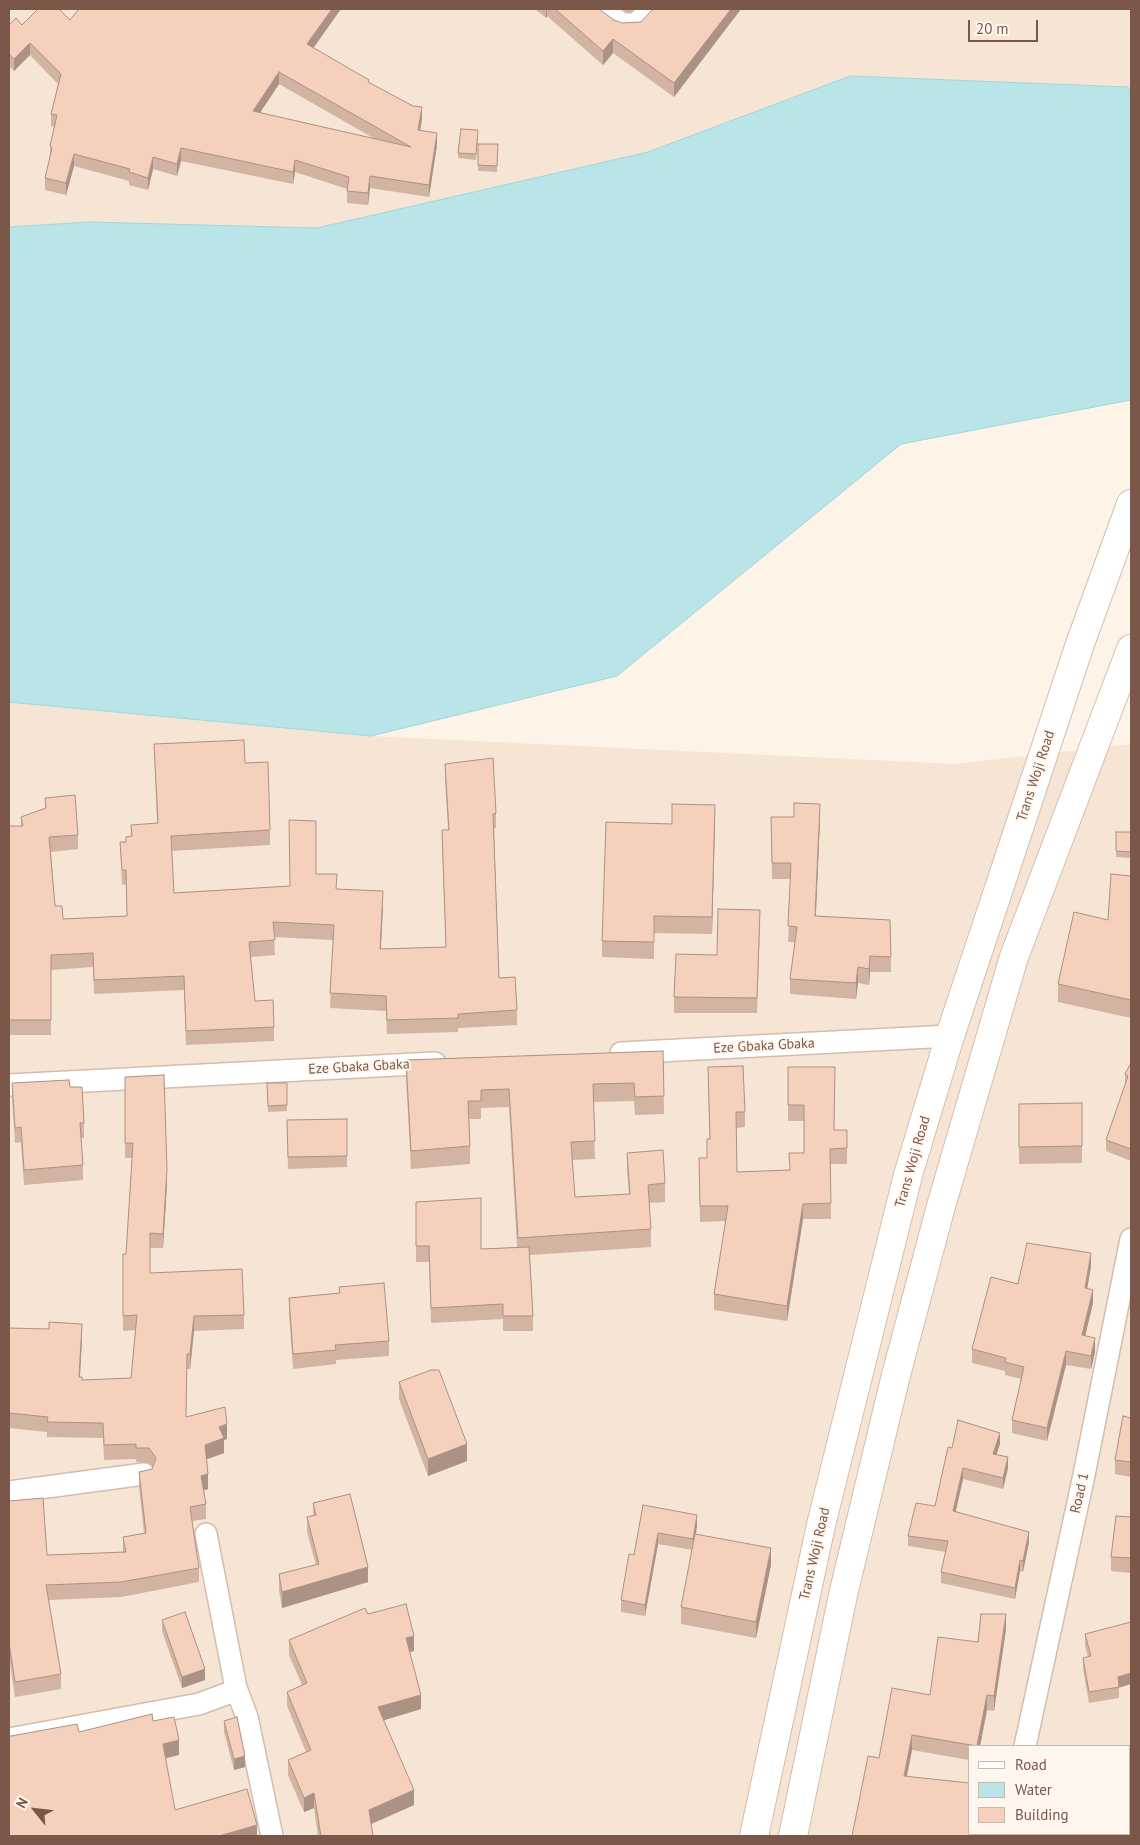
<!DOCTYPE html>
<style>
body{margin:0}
#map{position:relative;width:1140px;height:1845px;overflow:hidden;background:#fef3e7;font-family:"PT Sans",sans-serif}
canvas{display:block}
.frame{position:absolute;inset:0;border:10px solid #7a5749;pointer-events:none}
.legend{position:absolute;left:968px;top:1745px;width:162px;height:90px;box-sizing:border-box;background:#fff7ee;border:1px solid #cab7ac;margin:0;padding:6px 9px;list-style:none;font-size:15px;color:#7a5749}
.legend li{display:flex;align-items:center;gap:10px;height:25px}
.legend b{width:25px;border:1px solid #cab7ac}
.north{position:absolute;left:10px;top:1785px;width:50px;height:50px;-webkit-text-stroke:4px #fff7ee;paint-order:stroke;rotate:299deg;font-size:14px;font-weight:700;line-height:20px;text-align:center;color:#7a5749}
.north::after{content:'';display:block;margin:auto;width:18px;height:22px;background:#7a5749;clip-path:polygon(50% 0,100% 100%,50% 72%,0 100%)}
.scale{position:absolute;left:968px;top:20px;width:70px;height:22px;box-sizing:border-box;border:2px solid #7a5749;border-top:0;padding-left:6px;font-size:15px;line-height:18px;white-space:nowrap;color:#7a5749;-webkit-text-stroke:4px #fff7ee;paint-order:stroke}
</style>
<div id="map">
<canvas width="1140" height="1845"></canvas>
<div class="frame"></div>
<ul class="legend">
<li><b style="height:6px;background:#fff"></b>Road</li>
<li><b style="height:14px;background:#b9e5e9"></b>Water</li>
<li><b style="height:14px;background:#f5d0bc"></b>Building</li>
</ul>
<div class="north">N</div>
<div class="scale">20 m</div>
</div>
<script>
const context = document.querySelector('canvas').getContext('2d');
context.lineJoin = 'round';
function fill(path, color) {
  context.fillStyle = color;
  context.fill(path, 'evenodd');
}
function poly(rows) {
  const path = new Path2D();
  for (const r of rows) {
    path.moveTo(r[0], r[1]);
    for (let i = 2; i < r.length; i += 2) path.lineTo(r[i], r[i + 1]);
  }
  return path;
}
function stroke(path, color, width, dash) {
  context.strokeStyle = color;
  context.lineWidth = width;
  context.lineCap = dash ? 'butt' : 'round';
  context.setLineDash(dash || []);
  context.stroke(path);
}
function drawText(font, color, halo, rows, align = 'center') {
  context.font = font + ' "PT Sans",sans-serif';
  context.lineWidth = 4;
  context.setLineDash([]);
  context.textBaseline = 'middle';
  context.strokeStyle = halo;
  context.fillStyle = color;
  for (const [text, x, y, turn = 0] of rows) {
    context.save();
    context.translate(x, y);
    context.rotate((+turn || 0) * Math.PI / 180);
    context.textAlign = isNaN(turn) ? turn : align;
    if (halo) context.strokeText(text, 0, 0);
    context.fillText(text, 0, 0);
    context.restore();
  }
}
const residential = poly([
 [9,9,1131,9,1131,95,1127,87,850,76,648,152,317,228,89,222,9,227],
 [9,702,371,736,955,764,1131,744,1131,1836,9,1836],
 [969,1746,1129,1746,1129,1834,969,1834]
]);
const water = poly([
 [850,76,1128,87,1131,95,1131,400,901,444,617,676,371,736,9,702,9,227,89,222,317,228,648,152,850,76]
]);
const minor = poly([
 [602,9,622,24,636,24,651,9],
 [621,1053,950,1036],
 [9,1085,435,1063],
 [9,1492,144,1474],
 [206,1534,236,1688,247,1717,272,1836],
 [9,1739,199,1704,229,1693,236,1688],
 [1025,1746,1084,1475,1131,1239],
 [1129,1775,1131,1775],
 [1008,1836,1009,1834]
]);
const secondary = poly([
 [754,1836,821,1525,908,1175,950,1036,1080,644,1131,504],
 [793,1836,843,1595,895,1379,941,1206,1014,957,1131,649]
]);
const wall = poly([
 [535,9,599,9,614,20,622,23,641,22,741,9,674,97,613,53,603,65,547,16,546,18],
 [622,9,634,9,631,12,626,12],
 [70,20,313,48,369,83,422,119,420,131,437,145,429,197,370,188,368,205,347,203,347,189,295,172,293,184,181,161,177,176,153,169,148,190,129,185,129,181,74,166,66,195,45,190,45,178,50,158,50,146,54,127,51,126,51,114,58,84,30,55,14,71,9,66,9,25,22,25],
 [279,84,375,139,260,113],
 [478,136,476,160,458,158,458,153],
 [478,144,498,144,497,172,478,171],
 [154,744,245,763,270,830,270,845,172,851,174,893,290,886,316,874,337,889,383,906,381,949,446,947,442,845,442,830,448,830,445,779,445,764,496,813,496,828,494,828,499,978,517,1010,517,1025,458,1028,458,1032,387,1034,386,1011,330,1008,333,940,274,937,275,955,251,957,255,1001,274,1027,274,1041,186,1045,184,990,94,994,93,967,51,970,51,1035,9,1035,9,826,21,826,21,817,45,808,45,798,78,835,78,849,51,852,55,906,63,919,127,916,126,884,122,885,120,842,126,842,131,836,131,825,157,823],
 [771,817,820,819,816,916,890,920,891,972,870,972,869,985,858,983,856,999,790,994,790,979,795,942,788,942,791,879,772,879],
 [715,822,712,934,654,933,654,959,602,957,602,941,672,824],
 [1116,832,1131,832,1131,858,1116,857],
 [1131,876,1131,1018,1058,1002,1058,984,1108,920],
 [760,925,757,1013,674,1013,674,997],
 [663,1051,664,1114,635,1115,634,1101,593,1102,595,1159,572,1160,575,1197,629,1194,627,1171,627,1153,665,1183,665,1202,649,1203,651,1229,651,1247,530,1255,533,1316,533,1331,503,1331,503,1319,431,1323,429,1262,416,1262,416,1202,481,1249,517,1247,509,1107,481,1108,481,1119,469,1119,470,1146,470,1164,411,1169,406,1078,406,1060],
 [1131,1063,1131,1161,1106,1151,1106,1140,1125,1085,1125,1074],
 [788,1067,834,1130,847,1130,847,1164,830,1164,831,1219,803,1219,787,1321,714,1310,714,1294,726,1221,700,1222,699,1158,707,1158,710,1139,708,1082,745,1112,745,1127,736,1128,737,1172,789,1170,804,1153,804,1121,788,1121],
 [125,1077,167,1184,163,1248,150,1248,150,1273,244,1315,244,1329,194,1331,190,1369,187,1369,186,1417,227,1439,224,1440,224,1453,207,1459,208,1489,204,1490,206,1504,206,1519,192,1521,199,1568,199,1582,121,1597,49,1600,61,1674,61,1689,15,1697,9,1657,9,1501,47,1555,123,1552,123,1537,144,1533,139,1487,139,1472,152,1469,153,1467,149,1463,136,1462,136,1459,104,1460,103,1438,47,1437,47,1432,9,1428,9,1328,82,1339,80,1377,82,1380,131,1378,136,1330,123,1331,123,1254,126,1254,132,1158,125,1158],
 [12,1083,70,1087,84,1123,84,1138,81,1138,83,1165,83,1180,24,1185,21,1142,15,1143,12,1097],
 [267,1083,287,1083,287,1111,268,1112],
 [1082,1103,1082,1163,1019,1164,1019,1104],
 [347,1119,347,1167,288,1169,287,1120],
 [1091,1266,1087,1289,1093,1303,1085,1336,1095,1352,1091,1369,1066,1365,1047,1441,1012,1433,1012,1420,1021,1379,1005,1375,1005,1371,972,1363,972,1349,1018,1284],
 [339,1287,389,1341,389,1356,336,1360,336,1364,293,1369,289,1312,289,1298,339,1293],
 [399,1382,467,1461,428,1476,399,1399],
 [1131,1418,1131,1477,1115,1474,1115,1460],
 [1000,1444,996,1455,1008,1468,1003,1489,963,1479,956,1511,1029,1542,1023,1572,1020,1571,1015,1599,941,1583,941,1572,946,1552,908,1546,908,1536,935,1506,952,1448],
 [313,1503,368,1582,282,1608,279,1590,279,1574,316,1565,307,1532,307,1517,313,1515],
 [643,1505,697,1526,696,1534,771,1565,756,1638,681,1624,681,1607,692,1550,658,1544,645,1616,621,1612,621,1600,634,1555],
 [1131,1517,1131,1573,1111,1571,1111,1557],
 [368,1614,414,1651,410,1652,421,1709,384,1720,414,1805,371,1824,373,1836,318,1836,314,1808,304,1812,288,1775,288,1760,306,1752,287,1706,287,1692,302,1685,289,1655,289,1640],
 [162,1620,205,1680,182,1688,162,1631],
 [1131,1622,1131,1684,1119,1687,1119,1698,1089,1703,1083,1669,1083,1658,1088,1657,1085,1646,1085,1634],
 [1006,1629,994,1711,987,1710,980,1746,969,1746,969,1760,912,1750,907,1776,969,1834,879,1758,930,1695],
 [224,1721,245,1767,234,1770,224,1732],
 [1054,1834,1129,1834,1131,1836,1054,1836]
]);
const shadedWall = poly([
 [332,9,341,9,307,57,307,44],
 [546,9,547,9,547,16,546,18],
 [731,9,741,9,674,97,674,83],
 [613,39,613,53,603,65,603,51],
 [30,43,30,55,14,71,14,59],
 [279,72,279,84,253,123,253,111],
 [422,107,422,119,418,142,418,130],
 [437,133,437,145,429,197,429,185],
 [181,148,181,161,177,176,177,164],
 [74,154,74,166,66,195,66,183],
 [153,157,153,169,148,190,148,178],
 [295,160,295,172,293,184,293,172],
 [370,176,370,188,368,205,368,193],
 [820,804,820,819,815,932,815,916],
 [715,805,715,822,712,934,712,917],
 [383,891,383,906,380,963,380,949],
 [870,956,870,972,869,985,869,969],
 [858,967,858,983,856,999,856,983],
 [167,1169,167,1184,163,1248,163,1234],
 [803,1204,803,1219,787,1321,787,1306],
 [1091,1253,1091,1266,1085,1301,1085,1288],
 [1093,1290,1093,1303,1082,1349,1082,1335],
 [194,1316,194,1331,190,1369,190,1354],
 [82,1324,82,1339,79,1392,79,1377],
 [1095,1338,1095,1352,1091,1369,1091,1356],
 [1066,1351,1066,1365,1047,1441,1047,1428],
 [227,1424,227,1439,224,1440,224,1453,205,1460,205,1445,219,1427],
 [1000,1433,1000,1444,993,1465,993,1454],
 [467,1444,467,1461,428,1476,428,1459],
 [1008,1457,1008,1468,1003,1489,1003,1478],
 [963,1468,963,1479,953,1522,953,1511],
 [208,1474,208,1489,201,1491,201,1476],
 [697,1515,697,1526,693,1550,693,1539],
 [1029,1532,1029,1542,1023,1572,1023,1561],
 [658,1533,658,1544,645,1616,645,1605],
 [771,1548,771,1565,756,1638,756,1622],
 [1020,1560,1020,1571,1015,1599,1015,1588],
 [368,1567,368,1582,282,1608,282,1592],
 [1006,1614,1006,1629,994,1711,994,1696],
 [414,1636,414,1651,406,1653,406,1638],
 [205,1669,205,1680,182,1688,182,1677],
 [1131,1673,1131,1684,1118,1688,1118,1677],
 [421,1695,421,1709,378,1722,378,1707],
 [987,1695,987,1710,980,1746,977,1746],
 [912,1735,912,1750,904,1790,904,1776],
 [179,1740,179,1755,163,1759,163,1744],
 [245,1756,245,1767,234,1770,234,1759],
 [414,1790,414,1805,369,1825,369,1810],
 [314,1793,314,1808,304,1812,304,1798],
 [257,1825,257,1836,219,1836]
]);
const building = poly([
 [38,9,59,9,70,20,79,9,332,9,307,44,369,80,368,82,413,106,422,107,418,130,437,133,429,185,370,176,368,193,347,191,349,177,295,160,293,172,181,148,177,164,153,157,148,178,129,172,130,169,74,154,66,183,45,178,52,148,50,146,57,115,51,114,61,74,30,43,14,59,9,54,9,25,16,18,22,25,38,9],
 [279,72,411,147,253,111,279,72],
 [555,9,599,9,614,20,622,23,641,22,653,9,731,9,674,83,613,39,603,51,555,9],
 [461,129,478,130,476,154,458,153,461,129],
 [478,144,498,144,497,166,478,165,478,144],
 [244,740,245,763,268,762,270,830,171,836,174,893,290,886,289,820,316,821,316,874,337,874,336,889,383,891,380,949,446,947,442,830,449,830,445,764,493,758,496,813,493,814,499,978,515,977,517,1010,458,1014,458,1018,387,1020,386,996,330,993,334,925,273,922,275,940,249,942,255,1001,273,1000,274,1027,186,1031,184,976,94,980,93,953,51,955,51,1020,9,1020,9,826,23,826,21,817,46,808,45,798,75,795,78,835,49,837,55,906,62,906,63,919,127,916,126,870,122,870,120,842,126,842,126,837,132,836,131,825,158,823,154,744,244,740],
 [794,803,820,804,815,916,890,920,891,957,870,956,869,969,858,967,856,983,790,979,797,927,788,926,791,863,772,863,771,817,794,817,794,803],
 [672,804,715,805,712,917,654,916,654,942,602,941,606,822,672,824,672,804],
 [1116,832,1131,832,1131,852,1116,851,1116,832],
 [1111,874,1131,876,1131,1000,1058,984,1074,912,1108,920,1111,874],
 [718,909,760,910,757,998,674,997,676,954,717,955,718,909],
 [663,1051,664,1096,635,1097,634,1083,593,1084,595,1141,571,1142,575,1197,630,1194,627,1153,663,1150,665,1183,648,1185,651,1229,518,1238,509,1089,481,1090,481,1101,468,1101,470,1146,411,1151,406,1060,663,1051],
 [1131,1063,1131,1149,1106,1140,1128,1076,1125,1074,1131,1063],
 [743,1066,745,1112,736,1112,737,1172,790,1170,789,1153,804,1153,804,1105,788,1105,788,1067,835,1067,834,1130,847,1130,847,1148,830,1149,831,1203,803,1204,787,1306,714,1294,728,1206,700,1206,699,1158,707,1158,707,1139,710,1139,708,1067,743,1066],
 [164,1075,167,1169,163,1234,150,1233,150,1273,242,1269,244,1315,194,1316,190,1354,187,1354,186,1417,225,1407,227,1424,219,1427,224,1438,205,1445,208,1474,201,1476,206,1504,190,1507,199,1568,121,1582,46,1585,61,1674,15,1682,9,1642,9,1501,43,1498,47,1555,126,1552,123,1537,146,1533,139,1472,152,1469,156,1458,149,1448,136,1448,136,1444,104,1445,103,1423,47,1422,48,1417,9,1413,9,1328,49,1329,49,1322,82,1324,79,1377,82,1377,82,1380,131,1378,137,1315,123,1316,123,1254,126,1254,133,1143,125,1143,125,1077,164,1075],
 [69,1080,70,1087,82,1087,84,1123,80,1123,83,1165,24,1170,21,1127,15,1128,12,1083,69,1080],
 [267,1083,287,1083,287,1105,268,1106,267,1083],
 [1082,1103,1082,1146,1019,1147,1019,1104,1082,1103],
 [347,1119,347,1156,288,1157,287,1120,347,1119],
 [481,1198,481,1249,529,1247,533,1316,503,1316,503,1304,431,1308,429,1246,416,1246,416,1202,481,1198],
 [1027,1243,1091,1253,1085,1288,1093,1290,1082,1335,1095,1338,1091,1356,1066,1351,1047,1428,1012,1420,1024,1367,1005,1362,1006,1358,972,1349,991,1277,1018,1284,1027,1243],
 [384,1283,389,1341,335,1345,336,1350,293,1354,289,1298,340,1293,339,1287,384,1283],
 [431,1370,439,1370,467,1444,428,1459,399,1382,431,1370],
 [1123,1416,1131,1418,1131,1462,1115,1460,1123,1416],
 [958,1420,1000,1433,993,1454,1008,1457,1003,1478,963,1468,953,1511,1029,1532,1023,1561,1020,1560,1015,1588,941,1572,948,1541,908,1536,916,1503,935,1506,948,1447,952,1448,958,1420],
 [350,1494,368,1567,282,1592,279,1574,319,1564,307,1517,316,1515,313,1503,350,1494],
 [643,1505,697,1515,693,1539,658,1533,645,1605,621,1600,629,1554,634,1555,643,1505],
 [1116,1516,1131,1517,1131,1558,1111,1557,1116,1516],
 [695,1534,771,1548,756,1622,681,1607,695,1534],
 [406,1604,414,1636,406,1638,421,1695,378,1707,414,1790,369,1810,373,1836,321,1836,314,1793,304,1798,288,1760,311,1750,287,1692,307,1683,289,1640,365,1608,368,1614,406,1604],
 [185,1612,205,1669,182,1677,162,1620,185,1612],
 [981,1614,1006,1614,994,1696,987,1695,977,1746,912,1735,904,1776,969,1783,969,1834,971,1834,970,1836,852,1836,868,1756,879,1758,892,1688,930,1695,938,1637,978,1642,981,1614],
 [1131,1622,1131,1673,1118,1677,1119,1687,1089,1692,1083,1658,1091,1656,1085,1634,1131,1622],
 [152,1714,153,1721,174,1717,179,1740,163,1744,175,1810,247,1789,257,1825,219,1836,9,1836,9,1736,11,1736,77,1724,79,1732,152,1714],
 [237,1717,245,1756,234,1759,224,1721,237,1717],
 [1129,1792,1131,1792,1131,1836,1062,1836,1062,1834,1129,1834,1129,1792]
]);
const streetNames = [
 ["Trans Woji Road",1036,776,-72],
 ["Eze Gbaka Gbaka",764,1046,-3],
 ["Eze Gbaka Gbaka",359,1067,-3],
 ["Trans Woji Road",913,1162,-74],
 ["Road 1",1080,1493,-77],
 ["Trans Woji Road",815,1554,-77]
];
fill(residential, '#f6e5d4');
fill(water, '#b9e5e9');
stroke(water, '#9ed6dc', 1);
stroke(minor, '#d4bcae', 24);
stroke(secondary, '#d7bcab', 30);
stroke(minor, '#fff', 21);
stroke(secondary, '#fff', 28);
fill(wall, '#d3b3a2');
fill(shadedWall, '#ac9284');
fill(building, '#f5d0bc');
stroke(building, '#ac9284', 1);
drawText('14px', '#7a5749', '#fff7ee', streetNames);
</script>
